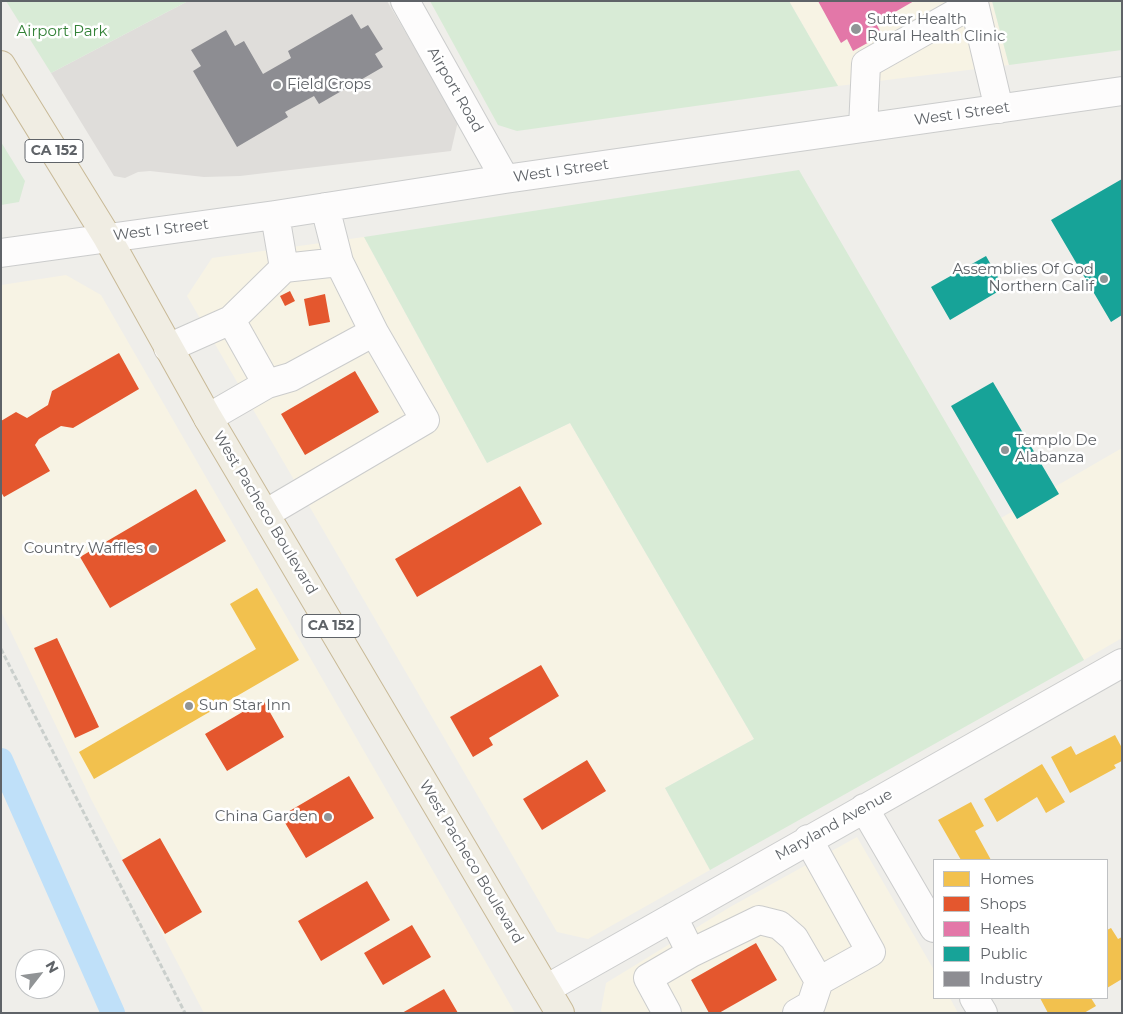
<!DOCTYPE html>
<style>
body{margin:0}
#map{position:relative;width:1123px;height:1014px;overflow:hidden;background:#efeeea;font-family:Montserrat,sans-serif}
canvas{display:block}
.frame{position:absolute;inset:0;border:2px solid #5f6368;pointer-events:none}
.legend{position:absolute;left:933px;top:859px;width:175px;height:140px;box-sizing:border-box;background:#fff;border:1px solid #bfc1c3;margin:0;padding:6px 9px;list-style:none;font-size:15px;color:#5f6368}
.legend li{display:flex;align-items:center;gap:10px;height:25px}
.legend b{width:25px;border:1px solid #bfc1c3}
.north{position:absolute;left:15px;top:949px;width:50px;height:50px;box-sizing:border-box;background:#fff;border:1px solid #bfc1c3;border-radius:50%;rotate:60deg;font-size:14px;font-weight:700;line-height:20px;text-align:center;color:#5f6368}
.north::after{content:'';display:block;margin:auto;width:18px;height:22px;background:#919496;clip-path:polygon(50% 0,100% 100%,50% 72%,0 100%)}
</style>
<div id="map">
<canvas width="1123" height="1014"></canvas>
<div class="frame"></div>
<ul class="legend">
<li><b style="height:14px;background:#f2c14e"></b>Homes</li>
<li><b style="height:14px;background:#e4572e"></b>Shops</li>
<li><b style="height:14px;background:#e377a8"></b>Health</li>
<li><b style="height:14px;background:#17a398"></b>Public</li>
<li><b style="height:14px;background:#8d8d92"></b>Industry</li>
</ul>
<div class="north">N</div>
</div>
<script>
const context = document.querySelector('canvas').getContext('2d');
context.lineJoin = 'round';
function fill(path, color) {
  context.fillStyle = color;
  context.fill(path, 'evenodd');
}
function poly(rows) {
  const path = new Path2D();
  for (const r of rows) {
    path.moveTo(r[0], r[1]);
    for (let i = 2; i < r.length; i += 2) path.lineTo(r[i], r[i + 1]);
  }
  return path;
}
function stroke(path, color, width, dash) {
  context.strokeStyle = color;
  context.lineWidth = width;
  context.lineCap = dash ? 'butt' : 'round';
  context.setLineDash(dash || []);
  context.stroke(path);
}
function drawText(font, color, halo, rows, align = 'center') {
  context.font = font + ' Montserrat,sans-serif';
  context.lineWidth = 5;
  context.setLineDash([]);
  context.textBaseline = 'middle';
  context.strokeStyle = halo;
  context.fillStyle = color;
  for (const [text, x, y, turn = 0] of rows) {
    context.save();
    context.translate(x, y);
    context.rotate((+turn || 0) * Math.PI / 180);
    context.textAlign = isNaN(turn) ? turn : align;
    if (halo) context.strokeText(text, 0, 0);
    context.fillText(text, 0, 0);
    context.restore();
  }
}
const commercial = poly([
 [789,1,992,1,1009,65,838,86],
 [364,237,487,463,570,423,754,739,665,788,710,870,588,939,557,932,187,296,212,258],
 [66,275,101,295,515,1013,204,1013,91,799,1,611,1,285],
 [1122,448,1122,638,1084,660,1001,518],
 [857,837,934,970,934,998,950,998,958,1013,602,1013,601,1010,606,983,730,907]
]);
const industrial = poly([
 [188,1,387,1,458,121,451,151,240,176,204,177,150,171,138,172,125,178,114,176,51,73]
]);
const green = poly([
 [6,1,188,1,51,73],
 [430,1,789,1,838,86,517,131,498,125],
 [992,1,1122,1,1122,50,1009,65],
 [1,142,25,181,19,202,1,205],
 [799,170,1084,660,710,870,665,788,754,739,570,423,487,463,364,237]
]);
const homes = poly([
 [257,588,299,660,94,779,79,752,256,649,230,604],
 [1115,735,1122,748,1122,761,1114,765,1116,768,1070,793,1051,757,1071,746,1076,755],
 [1042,764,1065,802,1046,813,1037,797,997,822,984,799],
 [971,802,984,826,975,831,991,860,961,860,938,820],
 [1111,928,1118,939,1122,937,1122,979,1107,988,1107,930],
 [1040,998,1091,998,1096,1006,1084,1013,1048,1013]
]);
const shops = poly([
 [290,291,295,301,285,306,280,296],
 [325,294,330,322,309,326,304,299],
 [119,353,139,389,73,428,61,426,39,439,35,445,50,471,4,497,1,492,1,421,16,412,27,418,48,405,52,391],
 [355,371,379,412,305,455,281,414],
 [520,486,542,524,417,597,395,559],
 [196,489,226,541,110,608,80,557],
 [57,638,99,727,75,738,34,648],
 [541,665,559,696,489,738,493,745,473,757,450,717],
 [263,700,284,737,227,771,205,734],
 [587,760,606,791,542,830,523,799],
 [349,776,374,818,306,858,281,816],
 [160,838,202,912,165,934,122,860],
 [367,881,390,920,321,961,298,921],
 [412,925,431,957,383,985,364,953],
 [756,943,777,980,719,1013,709,1013,691,980],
 [444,989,458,1013,402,1013]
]);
const health = poly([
 [818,1,914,1,876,23,882,35,853,51,847,39,841,43]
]);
const public = poly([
 [1122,179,1122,315,1111,322,1051,220],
 [986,256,1004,288,950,320,931,287],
 [993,382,1059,494,1017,519,951,406]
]);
const industry = poly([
 [352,14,361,29,368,25,383,49,375,54,383,67,319,104,314,96,285,112,288,117,237,147,193,71,201,66,191,50,226,30,235,46,244,41,263,74,291,58,288,51]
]);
const canal = poly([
 [1,760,113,1013]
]);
const path = poly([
 [1,649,185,1013]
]);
const minor = poly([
 [405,1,505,179],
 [863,128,866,64,974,3,999,109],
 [1,253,275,215,505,179,1122,91],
 [284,268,339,262],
 [231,320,267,384],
 [168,348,231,320,284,268,275,215],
 [208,418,267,384,291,377,374,332,339,262,325,207],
 [265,514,425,420,374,332],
 [864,808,934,928],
 [691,953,759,920,779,925,794,938,819,981],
 [546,989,1122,663],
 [974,998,983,1013],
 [667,1013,648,978,691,953,673,917],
 [797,1013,811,1005,819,981,871,952,808,839]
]);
const highway = poly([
 [1,65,107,237,208,418,560,1013]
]);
const markers = [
 [856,29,6,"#919496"],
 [277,85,5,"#919496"],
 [1104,279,5,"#919496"],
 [1005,450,5,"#919496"],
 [153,549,5,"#919496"],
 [189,706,5,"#919496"],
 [328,817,5,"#919496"]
];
const shields = [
 [54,151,58],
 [331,626,58]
];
const shieldNames = [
 ["CA 152",54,151],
 ["CA 152",331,626]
];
const poiNames = [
 ["Sutter Health",867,20],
 ["Rural Health Clinic",867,37],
 ["Field Crops",287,85],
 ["Assemblies Of God",1094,270,"right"],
 ["Northern Calif",1094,287,"right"],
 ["Templo De",1015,441],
 ["Alabanza",1015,458],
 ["Country Waffles",143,549,"right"],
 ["Sun Star Inn",199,706],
 ["China Garden",318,817,"right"]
];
const parkNames = [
 ["Airport Park",62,32]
];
const streetNames = [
 ["Airport Road",455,90,60],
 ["West I Street",962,114,-8],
 ["West I Street",561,171,-8],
 ["West I Street",161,230,-7],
 ["West Pacheco Boulevard",265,513,59],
 ["Maryland Avenue",834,825,-29],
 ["West Pacheco Boulevard",471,862,59]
];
fill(commercial, '#f7f3e4');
fill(industrial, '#dfddda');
fill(green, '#d8ebd6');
fill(homes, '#f2c14e');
fill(shops, '#e4572e');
fill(health, '#e377a8');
fill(public, '#17a398');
fill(industry, '#8d8d92');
stroke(canal, '#bfe0f9', 24);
stroke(minor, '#cbcccc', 30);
stroke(highway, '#c8b996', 30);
stroke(path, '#cacfcc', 3, [5, 2.5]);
stroke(minor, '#fdfcfc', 28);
stroke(highway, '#f0ede3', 28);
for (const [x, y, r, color] of markers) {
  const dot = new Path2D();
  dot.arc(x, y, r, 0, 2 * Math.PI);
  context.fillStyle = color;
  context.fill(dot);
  stroke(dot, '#fff', 2);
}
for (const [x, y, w] of shields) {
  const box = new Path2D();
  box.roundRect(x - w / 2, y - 11.5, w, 23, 4);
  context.fillStyle = '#fff';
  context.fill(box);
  stroke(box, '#5f6368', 1);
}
drawText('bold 14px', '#5f6368', null, shieldNames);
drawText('15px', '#5f6368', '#fff', poiNames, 'left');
drawText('15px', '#348238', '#fff', parkNames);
drawText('15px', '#5f6368', '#fff', streetNames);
</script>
